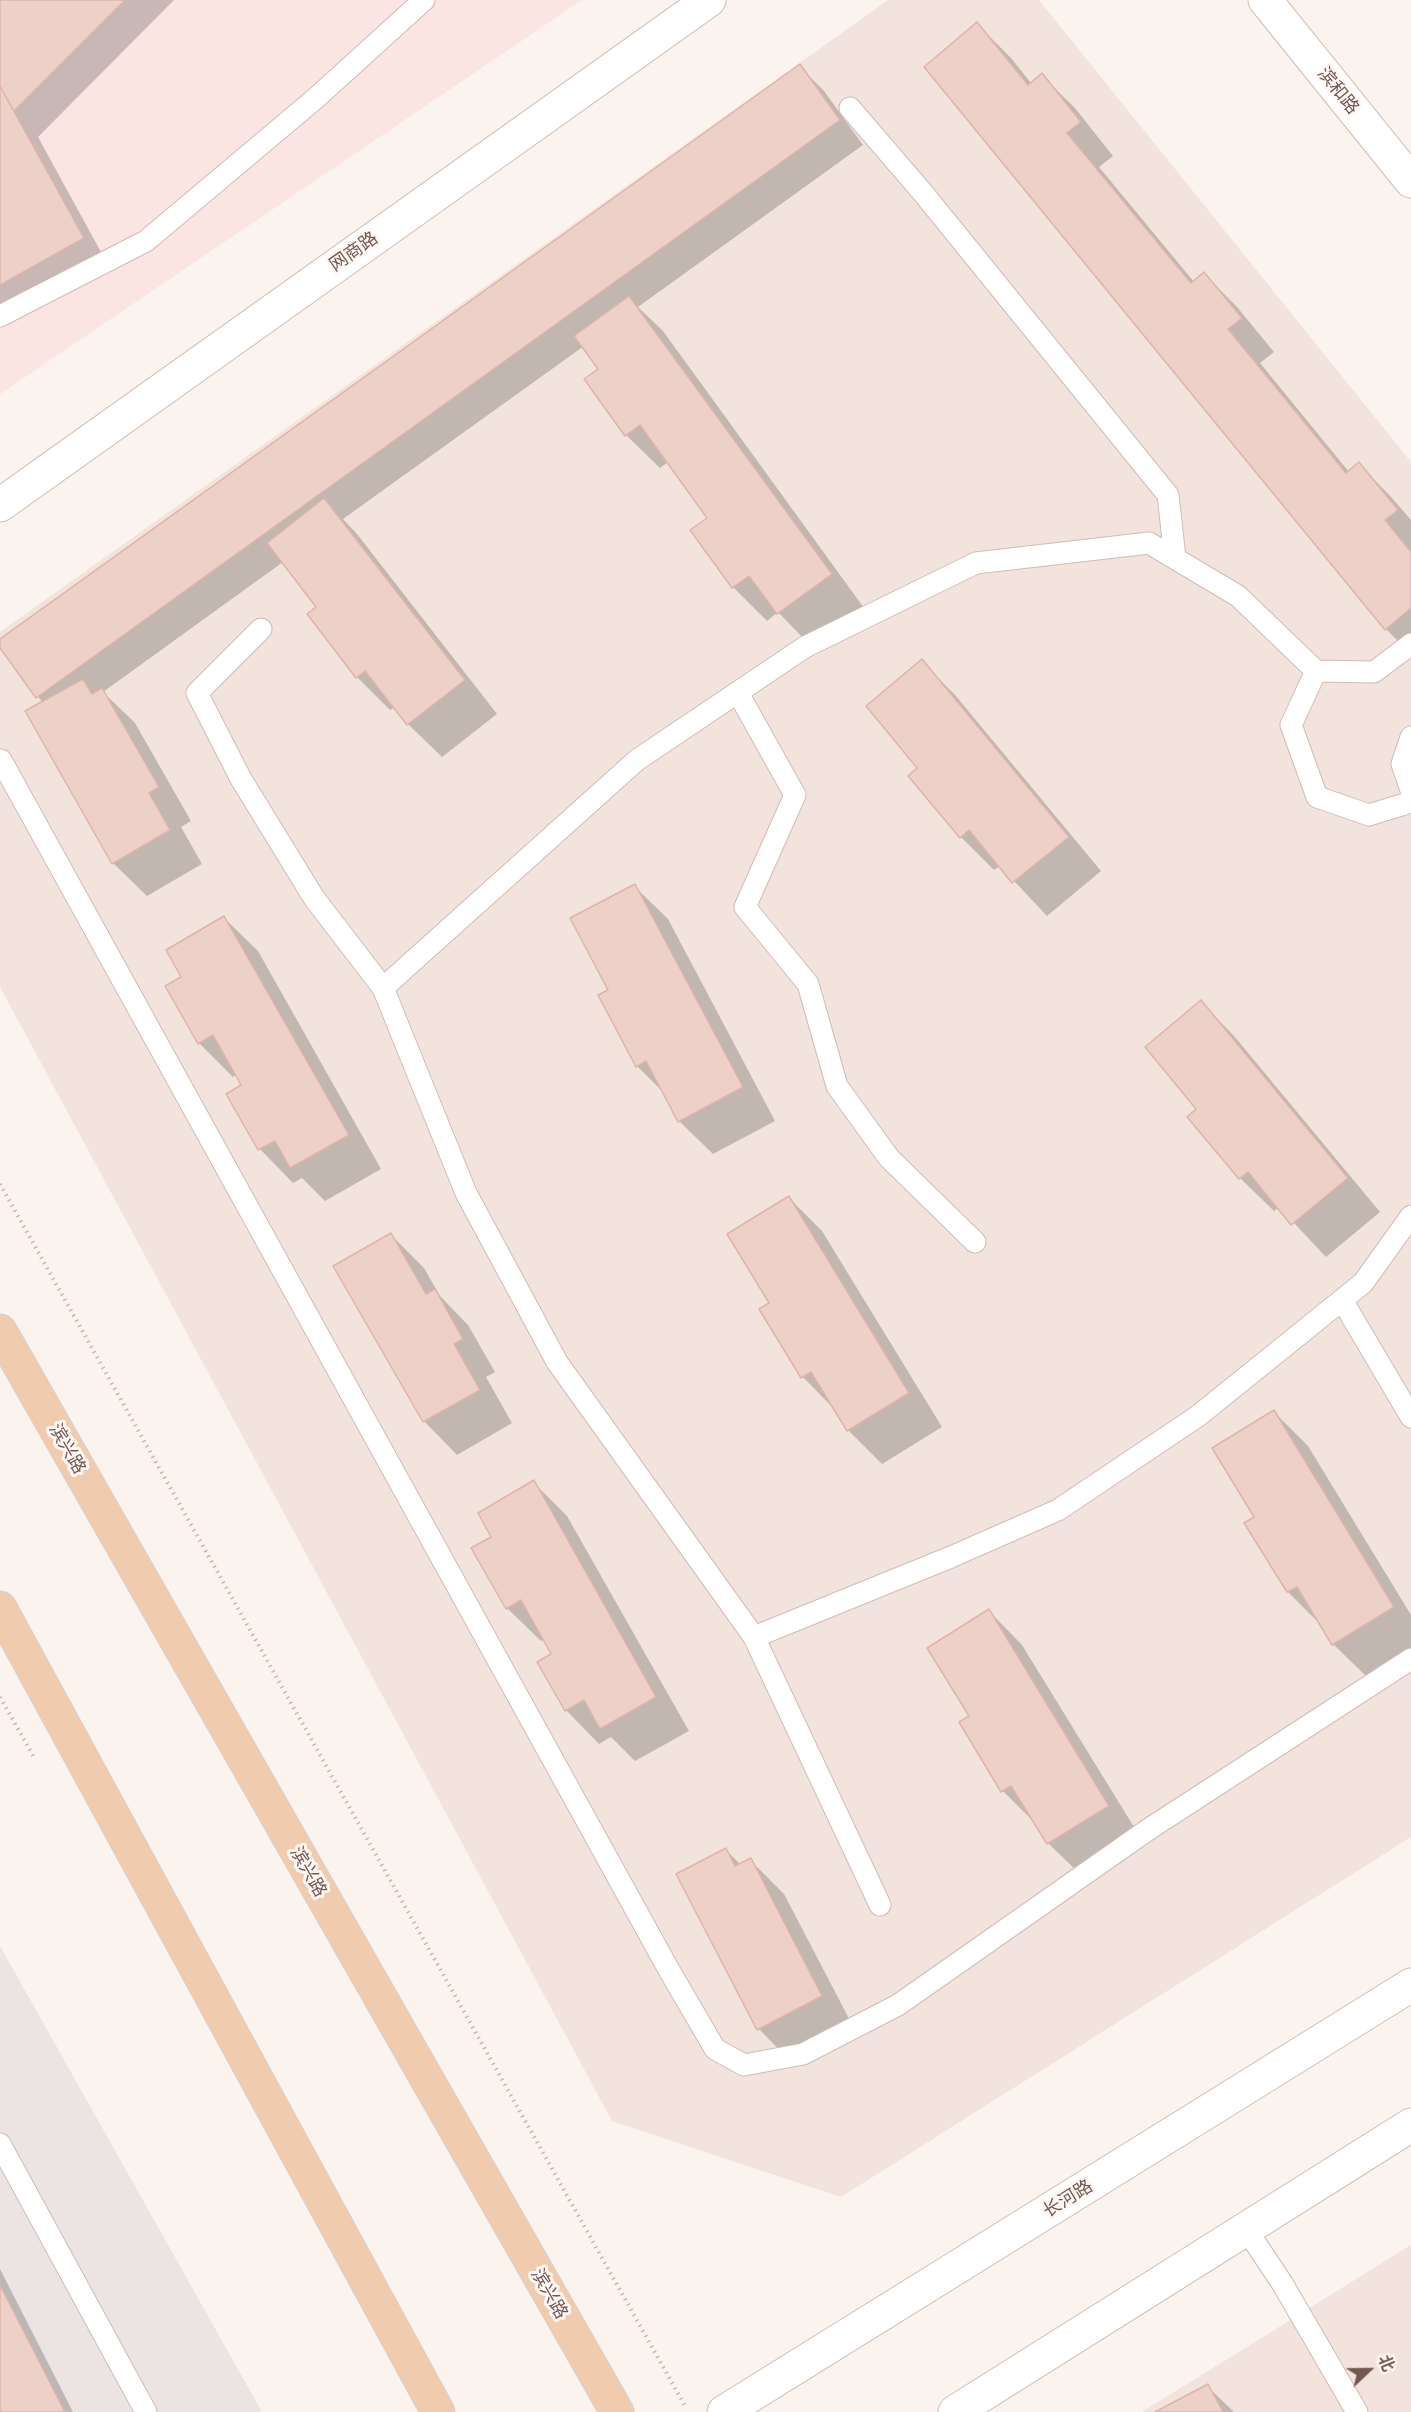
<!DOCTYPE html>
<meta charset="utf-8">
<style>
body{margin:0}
#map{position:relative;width:1411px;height:2412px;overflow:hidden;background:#fbf3ed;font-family:Rubik,"Noto Sans SC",sans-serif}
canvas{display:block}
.north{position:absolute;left:1339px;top:2340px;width:60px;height:60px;-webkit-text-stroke:4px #fef8f4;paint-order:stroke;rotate:68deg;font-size:16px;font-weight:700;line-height:24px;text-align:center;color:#745752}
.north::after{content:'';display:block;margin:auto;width:21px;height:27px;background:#745752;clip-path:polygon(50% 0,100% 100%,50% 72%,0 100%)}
</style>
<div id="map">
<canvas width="1411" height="2412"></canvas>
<div class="north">北</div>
</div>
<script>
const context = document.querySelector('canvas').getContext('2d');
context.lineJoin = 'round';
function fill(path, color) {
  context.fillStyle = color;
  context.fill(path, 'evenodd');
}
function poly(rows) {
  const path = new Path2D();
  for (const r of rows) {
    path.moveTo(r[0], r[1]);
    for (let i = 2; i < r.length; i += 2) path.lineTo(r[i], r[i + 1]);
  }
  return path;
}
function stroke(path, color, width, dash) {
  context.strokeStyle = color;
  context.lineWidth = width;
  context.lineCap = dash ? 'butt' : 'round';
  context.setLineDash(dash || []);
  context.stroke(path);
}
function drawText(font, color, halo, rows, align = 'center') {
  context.font = font + ' Rubik,"Noto Sans SC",sans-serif';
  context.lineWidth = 6;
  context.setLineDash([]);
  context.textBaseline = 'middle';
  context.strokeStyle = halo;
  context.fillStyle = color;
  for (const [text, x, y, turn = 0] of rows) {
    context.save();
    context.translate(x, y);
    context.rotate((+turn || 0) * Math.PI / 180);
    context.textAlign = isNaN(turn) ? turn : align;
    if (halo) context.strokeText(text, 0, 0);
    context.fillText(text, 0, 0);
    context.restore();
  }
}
const residential = poly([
 [888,0,1039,0,1411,462,1411,1837,841,2197,612,2121,0,987,0,632],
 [1411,2245,1411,2412,1142,2412]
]);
const commercial = poly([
 [0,0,582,0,0,394]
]);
const industrial = poly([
 [0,1946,262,2412,0,2412]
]);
const shadow = poly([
 [0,0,174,0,38,137,107,263,0,323],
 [977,24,1011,58,1031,83,1041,75,1075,108,1113,156,1099,167,1194,282,1204,274,1237,307,1274,352,1260,363,1349,472,1359,464,1392,498,1411,520,1411,654,1386,629],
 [799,66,824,91,863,145,638,307,663,331,864,608,811,646,778,612,767,621,733,587,692,530,709,518,668,462,660,468,626,435,600,369,584,346,343,519,357,534,497,714,442,757,408,724,395,707,390,710,357,677,318,607,283,562,103,692,135,723,191,821,181,827,202,864,147,896,113,863,43,703,0,646,0,641],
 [922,662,955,695,1101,871,1047,916,1000,866,994,870,961,837],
 [634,886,668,919,775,1121,713,1154,679,1121,665,1094,637,1066,610,990],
 [224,918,258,951,381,1169,325,1201,302,1178,293,1183,260,1149,243,1086,237,1074,233,1077,199,1043,183,977],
 [1201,1002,1234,1036,1380,1212,1326,1257,1279,1207,1274,1211,1240,1178,1198,1109],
 [789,1198,822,1231,942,1427,882,1464,848,1430,836,1411,803,1377,761,1310,771,1304],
 [390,1234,424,1268,440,1296,468,1325,495,1372,486,1377,512,1423,457,1455,424,1421],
 [1274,1412,1308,1446,1411,1615,1411,1650,1367,1677,1333,1644,1321,1625,1288,1592],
 [533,1482,567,1516,689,1731,635,1761,611,1737,599,1744,566,1710,553,1655,544,1639,541,1641,507,1608,493,1537],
 [989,1611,1022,1645,1142,1840,1082,1876,1048,1843,1036,1824,1003,1791,971,1717],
 [726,1850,741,1865,750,1860,784,1894,855,2030,792,2063,759,2029,678,1875],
 [0,2269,73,2412,0,2412],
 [1207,2386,1234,2412,1158,2412]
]);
const building = poly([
 [0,0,125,0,14,111,0,86,0,0],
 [977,22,1028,85,1042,73,1081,122,1067,133,1191,283,1204,272,1242,318,1228,329,1346,473,1359,462,1398,510,1385,520,1411,552,1411,608,1385,630,924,67,977,22],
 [800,64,840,120,36,698,0,648,0,639,800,64],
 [0,86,84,238,0,285,0,86],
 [629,296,832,574,777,614,749,576,732,588,690,530,707,518,640,425,625,436,584,379,598,369,574,336,629,296],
 [324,498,465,680,407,725,365,671,356,678,307,614,316,607,267,543,324,498],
 [922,659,1069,837,1012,883,969,830,960,838,908,776,917,768,866,706,922,659],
 [83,679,92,694,102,688,159,787,149,793,170,830,112,864,25,711,83,679],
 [635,884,743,1087,678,1122,646,1061,636,1067,598,995,608,990,570,918,635,884],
 [224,916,349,1135,290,1168,275,1141,258,1150,226,1094,241,1085,213,1035,198,1044,165,986,181,977,166,950,224,916],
 [1201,1000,1348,1178,1291,1225,1248,1172,1239,1179,1187,1117,1196,1109,1145,1047,1201,1000],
 [789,1196,909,1393,847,1431,811,1372,801,1378,759,1309,769,1303,727,1234,789,1196],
 [391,1233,426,1294,435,1289,463,1339,454,1344,480,1390,423,1422,333,1266,391,1233],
 [1274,1410,1394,1607,1332,1645,1297,1587,1287,1592,1244,1523,1254,1517,1212,1448,1274,1410],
 [534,1480,656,1697,600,1729,584,1700,565,1711,537,1662,551,1654,521,1600,506,1609,471,1548,491,1537,478,1513,534,1480],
 [989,1609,1109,1806,1047,1844,1011,1786,1001,1792,959,1722,969,1716,927,1648,989,1609],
 [726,1848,735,1866,751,1858,822,1996,757,2030,676,1874,726,1848],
 [0,2285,65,2412,0,2412,0,2285],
 [1208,2384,1223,2412,1155,2412,1208,2384]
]);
const path = poly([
 [0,1184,685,2406],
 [0,1697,35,1759]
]);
const lane = poly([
 [850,108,923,193,1168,495,1175,558],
 [0,316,146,241,316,98,424,0],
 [261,629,197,693,241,779,314,898,383,988,466,1193,557,1362,754,1637,880,1905],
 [1411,644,1374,672,1316,671,1291,725,1317,797,1369,815,1411,802],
 [738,693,795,795,745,907,808,984,837,1086,889,1158,975,1242],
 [1411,737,1402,764,1411,790],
 [1,760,669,1970,715,2049,744,2065,803,2054,898,2005,1149,1829,1411,1659],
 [383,988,637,760,805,647,976,563,1149,543,1238,596,1316,671],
 [1342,1300,1411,1417],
 [754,1637,951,1557,1058,1510,1198,1416,1363,1283,1411,1216],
 [0,2144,146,2412],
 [1246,2229,1282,2283,1357,2412]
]);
const secondary = poly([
 [1265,0,1411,181],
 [0,505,709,0],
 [724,2412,1411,1985],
 [955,2412,1411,2125]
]);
const primary = poly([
 [0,1331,617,2412],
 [0,1608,438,2412]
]);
const streetNames = [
 ["滨和路",1338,91,51],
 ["网商路",354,252,-35],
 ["滨兴路",67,1449,60],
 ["滨兴路",308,1872,60],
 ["长河路",1068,2199,-32],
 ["滨兴路",549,2294,60]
];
fill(residential, '#f2e4dd');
fill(commercial, '#fae5e3');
fill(industrial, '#ebe4e2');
fill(shadow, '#0003');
fill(building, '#edd0c8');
stroke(building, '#deb4aa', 1.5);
stroke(lane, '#cfbcb6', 23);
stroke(secondary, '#d1bbb4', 35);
stroke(primary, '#d8d0cf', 35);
stroke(path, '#d3b2ab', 4, [1.5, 4.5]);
stroke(lane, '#fff', 21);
stroke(secondary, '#fff', 33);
stroke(primary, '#f1cbae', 33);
drawText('18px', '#745752', '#fef8f4', streetNames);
</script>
